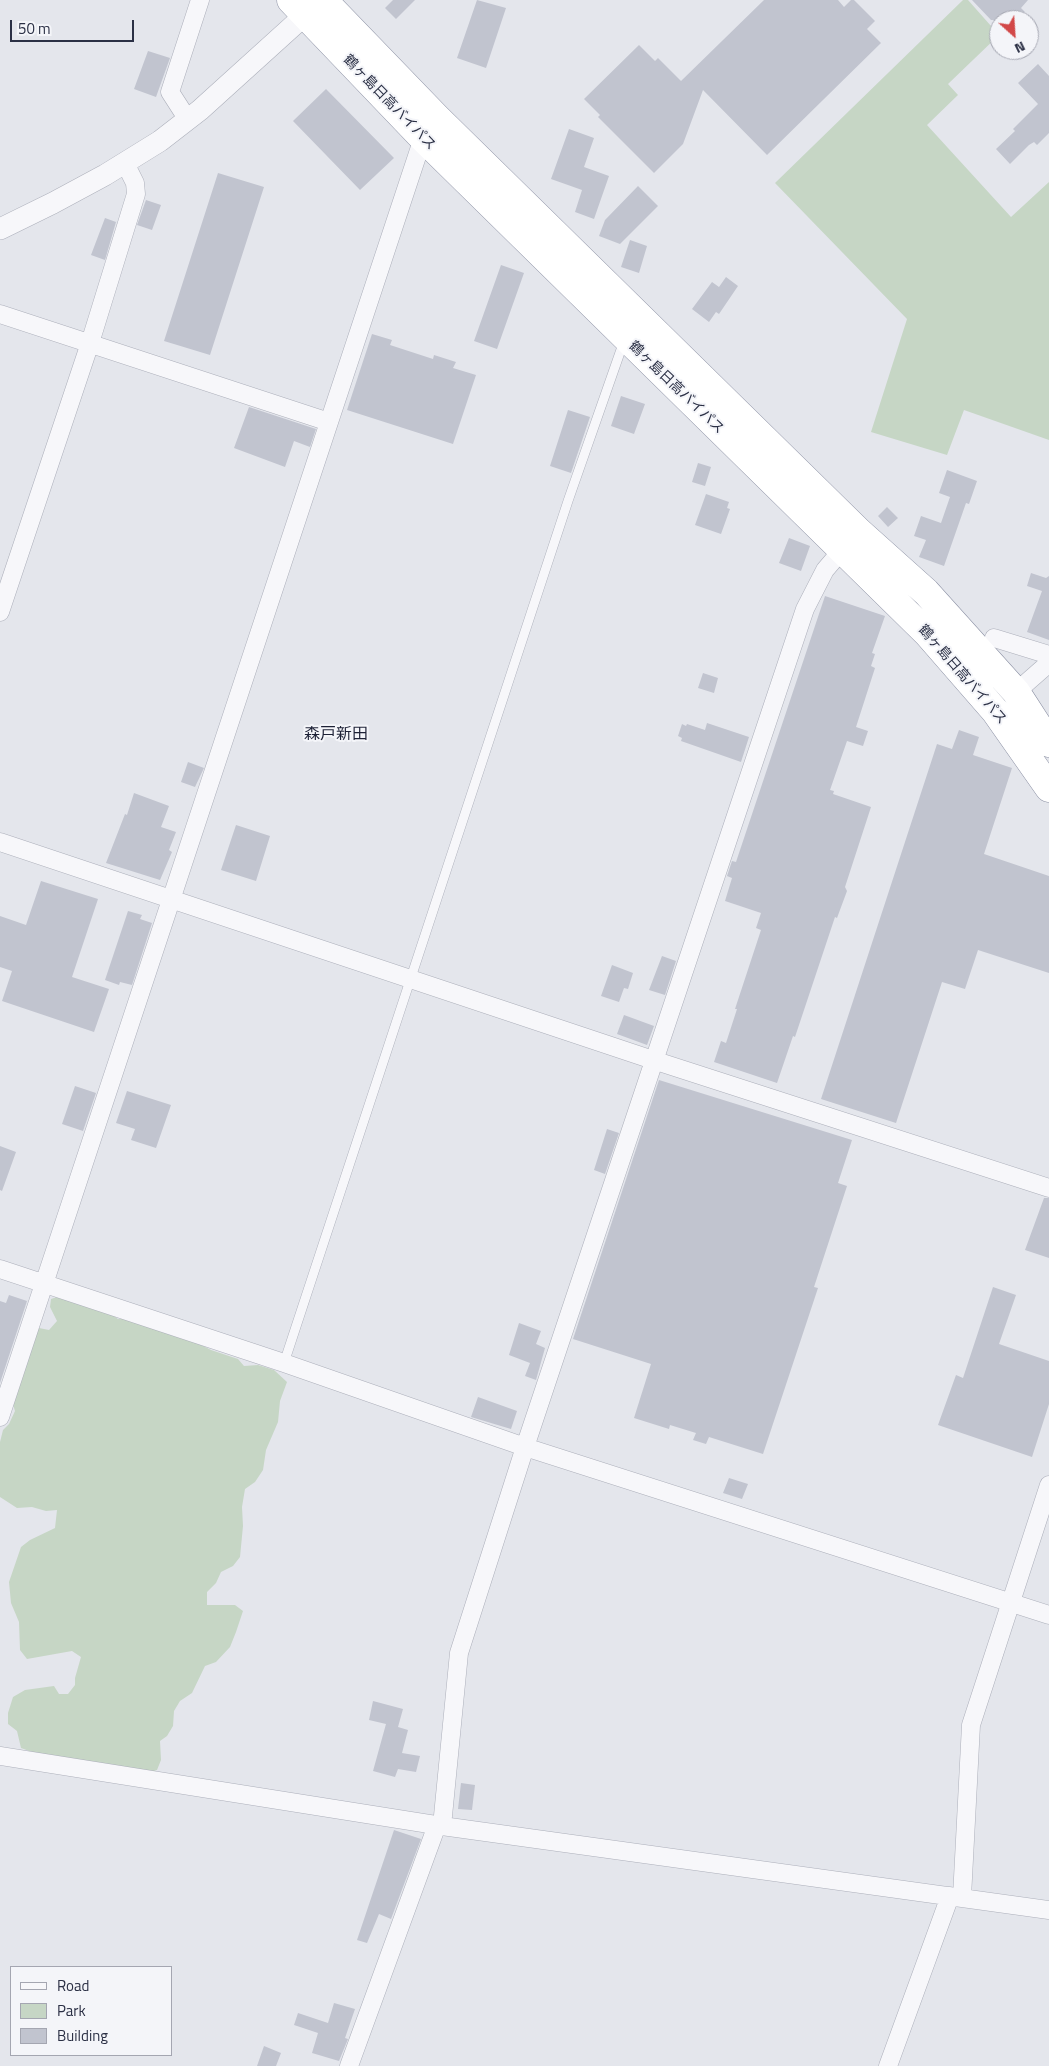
<!DOCTYPE html>
<meta charset="utf-8">
<style>
body{margin:0}
#map{position:relative;width:1049px;height:2066px;overflow:hidden;background:#e4e6ec;font-family:"Titillium Web",sans-serif}
canvas{display:block}
.legend{position:absolute;left:10px;top:1966px;width:162px;height:90px;box-sizing:border-box;background:#f4f5f9;border:1px solid #a4a6b1;margin:0;padding:6px 9px;list-style:none;font-size:15px;color:#2b3045}
.legend li{display:flex;align-items:center;gap:10px;height:25px}
.legend b{width:25px;border:1px solid #a4a6b1}
.north{position:absolute;left:989px;top:10px;width:50px;height:50px;box-sizing:border-box;background:#f4f5f9;border:1px solid #a4a6b1;border-radius:50%;rotate:154deg;font-size:14px;font-weight:700;line-height:20px;text-align:center;color:#2b3045}
.north::after{content:'';display:block;margin:auto;width:18px;height:22px;background:#d24848;clip-path:polygon(50% 0,100% 100%,50% 72%,0 100%)}
.scale{position:absolute;left:10px;top:20px;width:124px;height:22px;box-sizing:border-box;border:2px solid #2b3045;border-top:0;padding-left:6px;font-size:15px;line-height:18px;white-space:nowrap;color:#2b3045;-webkit-text-stroke:4px #f4f5f9;paint-order:stroke}
</style>
<div id="map">
<canvas width="1049" height="2066"></canvas>
<ul class="legend">
<li><b style="height:6px;background:#f7f7fa"></b>Road</li>
<li><b style="height:14px;background:#c6d6c5"></b>Park</li>
<li><b style="height:14px;background:#c1c4cf"></b>Building</li>
</ul>
<div class="north">N</div>
<div class="scale">50 m</div>
</div>
<script>
const context = document.querySelector('canvas').getContext('2d');
context.lineJoin = 'round';
function fill(path, color) {
  context.fillStyle = color;
  context.fill(path, 'evenodd');
}
function poly(rows) {
  const path = new Path2D();
  for (const r of rows) {
    path.moveTo(r[0], r[1]);
    for (let i = 2; i < r.length; i += 2) path.lineTo(r[i], r[i + 1]);
  }
  return path;
}
function stroke(path, color, width, dash) {
  context.strokeStyle = color;
  context.lineWidth = width;
  context.lineCap = dash ? 'butt' : 'round';
  context.setLineDash(dash || []);
  context.stroke(path);
}
function drawText(font, color, halo, rows, align = 'center') {
  context.font = font + ' "Titillium Web","Noto Sans JP",sans-serif';
  context.lineWidth = 4;
  context.setLineDash([]);
  context.textBaseline = 'middle';
  context.strokeStyle = halo;
  context.fillStyle = color;
  for (const [text, x, y, turn = 0] of rows) {
    context.save();
    context.translate(x, y);
    context.rotate((+turn || 0) * Math.PI / 180);
    context.textAlign = isNaN(turn) ? turn : align;
    if (halo) context.strokeText(text, 0, 0);
    context.fillText(text, 0, 0);
    context.restore();
  }
}
const green = poly([
 [963,0,968,0,999,35,948,84,958,95,927,125,1011,217,1049,182,1049,440,964,410,947,455,871,432,907,319,775,183],
 [60,1296,110,1313,118,1319,130,1319,192,1340,211,1350,238,1359,244,1366,258,1365,274,1370,287,1382,280,1401,278,1422,266,1450,263,1470,255,1482,245,1489,242,1507,243,1526,240,1557,233,1566,221,1572,216,1583,207,1592,207,1605,235,1605,243,1611,236,1632,230,1647,216,1662,205,1666,192,1693,180,1701,174,1711,173,1726,167,1736,160,1741,161,1760,157,1770,145,1774,32,1752,21,1748,17,1731,8,1724,8,1713,13,1697,25,1690,54,1686,59,1694,68,1694,75,1685,75,1678,81,1657,72,1651,27,1659,20,1650,19,1622,11,1603,9,1582,21,1547,30,1540,55,1528,57,1510,46,1511,32,1507,17,1508,0,1497,0,1442,3,1430,9,1424,15,1411,11,1398,27,1347,39,1328,49,1330,57,1321,50,1307,51,1299]
]);
const building = poly([
 [393,0,415,0,396,19,385,8],
 [477,0,506,8,486,68,457,58],
 [764,0,838,0,844,7,851,0,854,0,875,21,867,29,881,43,767,155,703,90,683,144,654,173,598,117,600,115,584,99,639,45,655,61,658,58,681,81],
 [972,0,1028,0,1021,8,1025,12,1017,20,991,20],
 [148,51,170,58,156,97,134,89],
 [1038,64,1049,76,1049,133,1037,145,1034,142,1029,145,1010,164,996,149,1015,131,1013,129,1038,104,1018,83],
 [326,89,394,158,360,190,293,121],
 [569,129,594,138,584,167,609,176,594,219,575,212,582,190,551,179],
 [218,173,264,187,210,355,164,341],
 [638,186,658,206,620,244,599,236,605,220],
 [146,200,161,205,152,230,137,225],
 [105,218,116,222,105,260,91,255],
 [630,240,647,246,639,273,621,267],
 [501,265,524,273,497,349,474,341],
 [726,277,738,286,719,314,716,312,709,322,692,309,712,282,719,287],
 [372,334,392,340,390,345,433,359,434,355,456,362,453,368,476,375,453,444,347,410],
 [621,396,645,404,634,434,611,426],
 [249,407,316,429,310,447,294,441,285,467,234,448],
 [568,410,590,417,571,473,550,466],
 [698,463,711,467,705,486,692,482],
 [947,470,977,481,969,504,966,503,944,566,919,557,926,540,914,536,921,516,941,523,950,497,939,493],
 [706,494,729,502,727,508,730,509,721,534,695,525],
 [887,507,898,518,888,527,878,516],
 [789,538,810,546,801,571,779,563],
 [1031,573,1046,578,1049,576,1049,640,1027,632,1042,591,1027,586],
 [825,596,885,616,872,653,875,654,871,666,875,668,856,727,868,731,863,746,847,741,830,790,834,791,833,794,871,807,845,887,847,891,837,918,835,917,795,1037,793,1036,777,1083,714,1062,721,1041,726,1043,737,1009,735,1009,761,930,756,928,761,913,725,901,732,878,727,876,732,861,736,862],
 [703,673,718,678,714,693,698,688],
 [707,723,749,737,741,762,681,741,682,738,678,736,682,724,686,726,687,724,705,730],
 [959,730,979,737,973,755,1012,768,984,854,1049,876,1049,973,978,950,965,989,942,982,896,1123,821,1099,937,744,952,749],
 [188,762,204,768,195,787,181,782],
 [134,793,169,806,161,827,176,832,169,850,172,852,160,880,106,863,125,814,127,815],
 [236,825,270,836,256,881,221,870],
 [41,881,98,899,72,977,109,989,94,1032,2,1001,12,971,0,967,0,916,26,925],
 [128,911,142,915,140,919,152,923,132,985,120,982,119,985,105,980],
 [662,956,676,961,665,995,649,990],
 [612,965,633,973,628,989,624,988,619,1002,601,996],
 [624,1015,654,1026,647,1045,617,1034],
 [659,1080,852,1140,838,1183,847,1186,814,1287,818,1288,763,1454,709,1437,706,1444,693,1440,696,1433,670,1425,669,1429,634,1418,651,1364,573,1339],
 [75,1086,96,1093,83,1131,62,1124],
 [127,1091,171,1105,156,1148,131,1140,135,1129,116,1123],
 [607,1129,619,1133,605,1174,594,1170],
 [0,1146,16,1152,2,1191,0,1190],
 [1044,1198,1049,1198,1049,1258,1025,1250],
 [993,1287,1016,1295,999,1344,1049,1361,1049,1404,1032,1457,938,1425,956,1375,963,1378],
 [9,1295,27,1301,0,1383,0,1301,6,1303],
 [519,1323,541,1331,536,1344,545,1348,536,1380,525,1376,530,1363,509,1355],
 [478,1397,517,1411,511,1429,471,1417],
 [729,1478,748,1484,742,1499,723,1493],
 [373,1701,403,1709,398,1727,408,1730,402,1753,420,1756,416,1772,398,1769,395,1777,373,1771,386,1724,369,1720],
 [461,1783,475,1785,472,1810,458,1809],
 [394,1830,421,1839,391,1919,379,1914,367,1943,357,1940],
 [334,2003,355,2009,345,2038,348,2039,339,2061,312,2053,318,2033,294,2025,298,2013,328,2023],
 [264,2046,281,2053,276,2066,257,2066]
]);
const service = poly([
 [284,1363,568,501,624,341]
]);
const minor = poly([
 [188,120,170,92,200,0],
 [0,314,329,422],
 [0,612,90,343,136,194,135,183,125,163],
 [994,638,1049,655],
 [1016,692,1049,663],
 [0,842,653,1060,1049,1188],
 [0,1269,284,1363,525,1447,1049,1615],
 [0,1417,423,138],
 [0,1756,442,1826,1049,1910],
 [442,1826,459,1653,525,1447,805,609,825,570,848,543],
 [962,1897,971,1725,1049,1485],
 [349,2066,437,1825],
 [888,2066,950,1896]
]);
const tertiary = poly([
 [0,229,53,203,105,175,160,141,200,110,316,5]
]);
const trunk = poly([
 [291,0,423,138,928,634,995,711,1049,788],
 [323,0,436,117,859,532,926,592,1016,692,1049,743]
]);
const streetNames = [
 ["鶴ヶ島日高バイパス",389,103,46],
 ["鶴ヶ島日高バイパス",676,388,44],
 ["鶴ヶ島日高バイパス",962,675,49]
];
const quarterNames = [
 ["森戸新田",336,735]
];
fill(green, '#c6d6c5');
fill(building, '#c1c4cf');
stroke(service, '#acafba', 10);
stroke(minor, '#acafba', 19);
stroke(tertiary, '#acafba', 22);
stroke(trunk, '#8b90a3', 29);
stroke(service, '#f7f7fa', 9);
stroke(minor, '#f7f7fa', 18);
stroke(tertiary, '#f7f7fa', 21);
stroke(trunk, '#fff', 28);
drawText('14px', '#2b3045', '#f4f5f9', streetNames);
drawText('16px', '#1d2136', '#f4f5f9', quarterNames);
</script>
